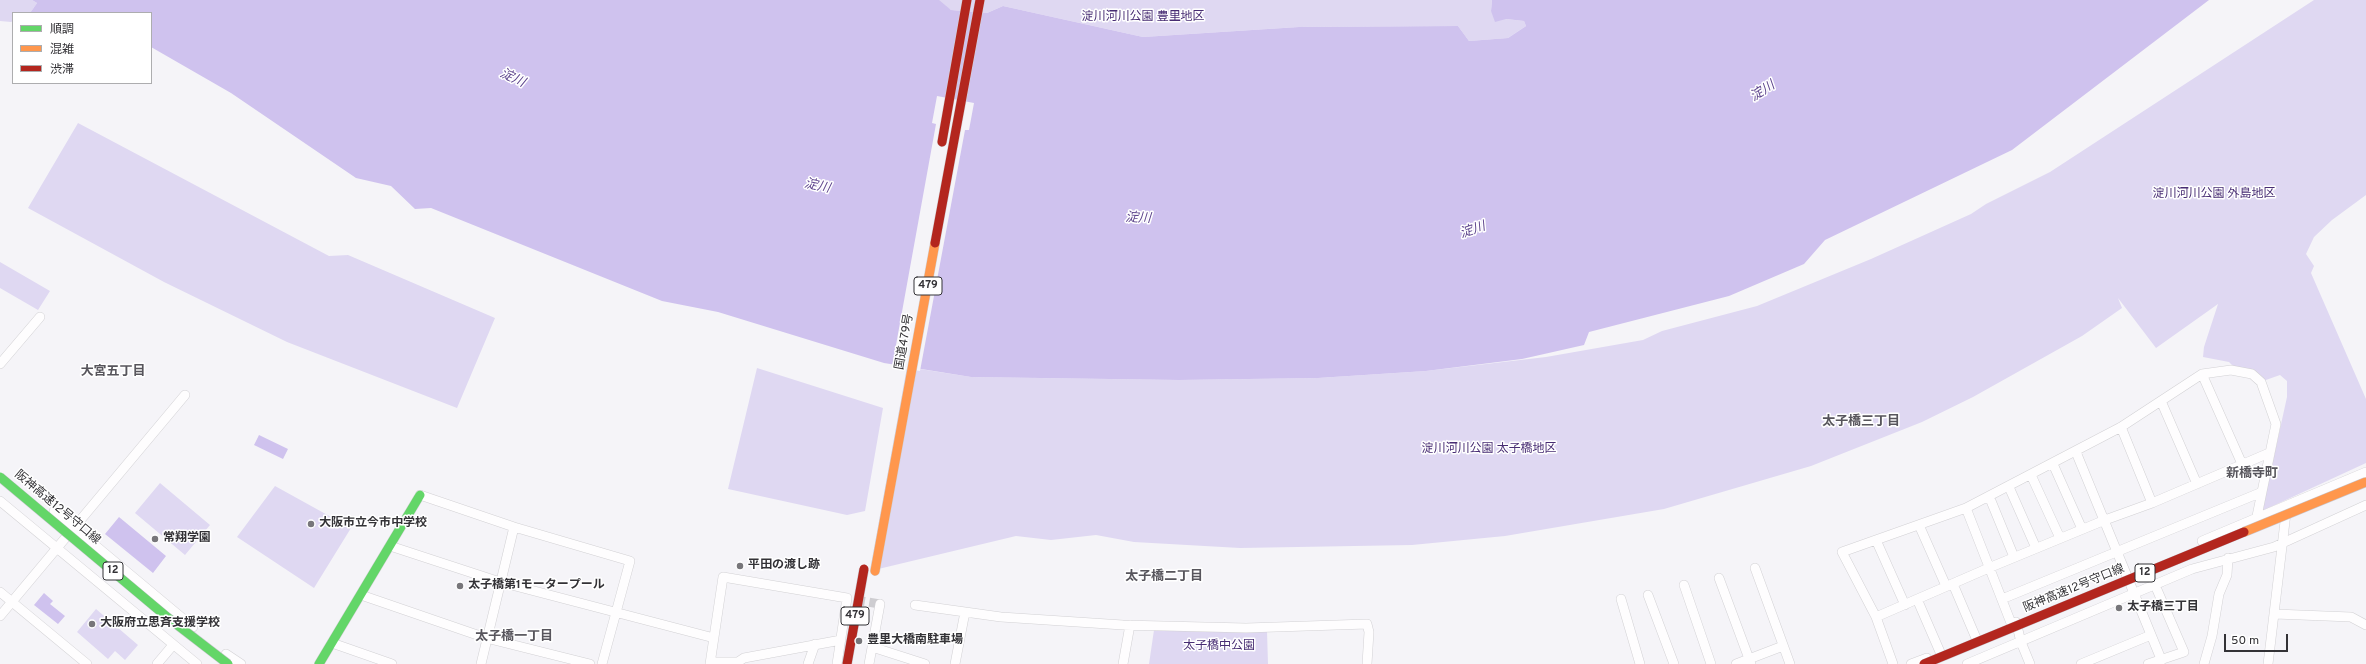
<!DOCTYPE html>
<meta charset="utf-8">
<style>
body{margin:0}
#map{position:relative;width:2366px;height:664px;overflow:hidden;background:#f5f4f8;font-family:Overpass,"Noto Sans JP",sans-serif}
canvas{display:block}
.legend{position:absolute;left:12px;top:12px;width:140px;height:72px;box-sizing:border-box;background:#fff;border:1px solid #adadaf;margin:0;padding:5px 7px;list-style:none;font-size:12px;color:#333236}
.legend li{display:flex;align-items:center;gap:8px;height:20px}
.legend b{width:20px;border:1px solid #adadaf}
.scale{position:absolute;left:2224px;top:634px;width:64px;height:18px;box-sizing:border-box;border:2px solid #333236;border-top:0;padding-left:5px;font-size:12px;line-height:14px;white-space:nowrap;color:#333236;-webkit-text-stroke:3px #fff;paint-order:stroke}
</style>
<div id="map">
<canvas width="2366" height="664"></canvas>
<ul class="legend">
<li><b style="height:5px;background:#63d668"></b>順調</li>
<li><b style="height:5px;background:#ff974d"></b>混雑</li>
<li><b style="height:5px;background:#b3261e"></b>渋滞</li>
</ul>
<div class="scale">50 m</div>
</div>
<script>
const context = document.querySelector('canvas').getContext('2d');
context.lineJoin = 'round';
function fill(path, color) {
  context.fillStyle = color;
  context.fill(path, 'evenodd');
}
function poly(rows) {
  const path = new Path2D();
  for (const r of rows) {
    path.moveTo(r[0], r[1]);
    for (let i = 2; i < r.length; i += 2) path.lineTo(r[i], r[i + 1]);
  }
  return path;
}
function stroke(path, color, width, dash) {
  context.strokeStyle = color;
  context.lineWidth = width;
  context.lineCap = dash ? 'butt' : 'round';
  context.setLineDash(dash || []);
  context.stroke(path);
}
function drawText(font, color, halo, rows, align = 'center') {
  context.font = font + ' Overpass,"Noto Sans JP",sans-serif';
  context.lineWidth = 3;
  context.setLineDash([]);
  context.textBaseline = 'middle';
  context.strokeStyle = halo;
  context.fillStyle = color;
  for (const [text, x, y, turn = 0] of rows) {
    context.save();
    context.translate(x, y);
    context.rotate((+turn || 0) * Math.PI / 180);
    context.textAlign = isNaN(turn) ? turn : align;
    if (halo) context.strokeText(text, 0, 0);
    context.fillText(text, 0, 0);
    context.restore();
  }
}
const green = poly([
 [0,0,32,0,37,3,30,13,13,13,13,21,11,22,0,21],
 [932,0,1492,0,1491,11,1506,19,1524,21,1526,26,1508,38,1469,41,1458,26,1299,27,1143,37,1003,6,987,13,951,10],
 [2314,0,2366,0,2366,195,2332,220,2314,237,2306,254,2314,266,2311,273,2366,399,2366,463,2262,511,2287,397,2287,381,2280,375,2263,381,2235,368,2229,362,2203,357,2204,347,2218,304,2156,348,2118,298,2122,308,2082,336,1973,397,1922,422,1811,466,1664,509,1505,536,1412,545,1240,548,1134,542,1096,535,1051,540,1016,536,870,571,907,367,971,377,1179,380,1318,378,1426,371,1546,357,1643,340,1662,331,1757,306,1871,259,1971,214,1986,204,2050,172],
 [78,123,329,256,348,255,495,318,457,408,287,342,164,282,28,208],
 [0,262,50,291,38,310,0,288],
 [757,368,883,408,865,511,847,515,728,489],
 [160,483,210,525,185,555,135,513],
 [275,486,351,528,314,588,237,537],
 [96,609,138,645,125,660,115,651,108,659,77,632],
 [1154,630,1267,631,1268,664,1149,664]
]);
const water = poly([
 [32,0,939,0,951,10,987,13,1003,6,1143,37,1299,27,1458,26,1469,41,1508,38,1526,26,1524,21,1506,19,1495,22,1491,11,1492,0,2209,0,2012,150,1825,240,1804,264,1729,296,1589,332,1584,345,1522,359,1426,371,1318,378,1179,380,971,377,884,363,718,312,662,301,431,208,415,209,391,186,356,178,231,93,151,47,151,13,30,13,37,3],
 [259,435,288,449,283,459,254,445],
 [119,517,166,556,153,573,105,534],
 [44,593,53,601,50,604,65,616,58,624,34,605]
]);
const pier = poly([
 [937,96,974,103,969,130,965,130,920,371,892,367,936,124,932,123]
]);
const streetTunnel = poly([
 [856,600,880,604]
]);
const street = poly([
 [0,364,40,317],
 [2202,374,2242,464],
 [2161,401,2197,484],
 [2121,427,2152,503],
 [2076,452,2161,659,2160,664],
 [2053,464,2082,529],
 [2031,475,2060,538],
 [2009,487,2036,548],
 [420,495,514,527,630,561,602,664],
 [1989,496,2014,557],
 [0,501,197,664],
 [1966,508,2011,623],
 [54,511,193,627],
 [1919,525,1946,586],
 [1876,540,1905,605],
 [2202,541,2366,472],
 [390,546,500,582,714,638],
 [1755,568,1790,664],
 [1719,578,1751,664],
 [1953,584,1976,638],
 [1684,585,1711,664],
 [0,592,87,664],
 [361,595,486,638,590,664],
 [1648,595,1674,664],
 [1621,599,1640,664],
 [1917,599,1940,652],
 [2002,599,2262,492],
 [915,605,1001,617,1123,625,1246,628,1367,624,1369,632,1367,664],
 [2275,614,2351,617,2366,625],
 [0,616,185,395],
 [1876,617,1991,567,2105,520,2152,503,2269,453],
 [2016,622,2021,642,2030,664],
 [332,643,392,664],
 [872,647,925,664],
 [226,654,241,664],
 [711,662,738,662,744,658,841,640],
 [157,664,173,645],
 [481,664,514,527],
 [710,664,723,577,847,598,837,664],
 [808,664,815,644],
 [869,664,880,604],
 [955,664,965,612],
 [1123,664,1130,625],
 [1736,664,1783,646],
 [1893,664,1876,617,1842,552,1966,508,2121,427,2202,374,2231,370,2252,374,2261,382,2276,424,2257,516],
 [1911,664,1927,658],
 [1967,664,2192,569,2274,547,2366,505],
 [2081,664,2151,635],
 [2148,664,2184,652,2155,585],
 [2204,664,2212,636,2219,594,2227,575,2228,558],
 [2268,664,2286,513]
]);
const fast = poly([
 [319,664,420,495]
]);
const slow = poly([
 [875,571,935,243]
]);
const jam = poly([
 [942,142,967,0],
 [935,243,980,0]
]);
const fastBridge = poly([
 [0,477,167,617,228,664]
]);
const slowBridge = poly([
 [2244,532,2366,482]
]);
const jamBridge = poly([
 [847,664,864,569],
 [1924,664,2244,532]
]);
const markers = [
 [311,524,4,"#77767a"],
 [155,539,4,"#77767a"],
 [740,566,4,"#77767a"],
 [460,586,4,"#77767a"],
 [2119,608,4,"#77767a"],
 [92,624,4,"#77767a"],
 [859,641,4,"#77767a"]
];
const shields = [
 [928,286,28],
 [113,571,20],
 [2145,573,20],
 [855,616,28]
];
const shieldNames = [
 ["479",928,286],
 ["12",113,571],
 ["12",2145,573],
 ["479",855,616]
];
const parkNames = [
 ["淀川河川公園 豊里地区",1143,18],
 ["淀川河川公園 外島地区",2214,195],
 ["淀川河川公園 太子橋地区",1489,450],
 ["太子橋中公園",1219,647]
];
const streetNames = [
 ["国道479号",905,342,-80],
 ["阪神高速12号守口線",57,508,40],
 ["阪神高速12号守口線",2074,589,-22]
];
const poiNames = [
 ["大阪市立今市中学校",319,524],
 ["常翔学園",163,539],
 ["平田の渡し跡",748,566],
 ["太子橋第1モータープール",468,586],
 ["太子橋三丁目",2127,608],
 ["大阪府立思斉支援学校",100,624],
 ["豊里大橋南駐車場",867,641]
];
const waterNames = [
 ["淀川",512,79,25],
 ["淀川",1763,92,-33],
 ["淀川",817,187,12],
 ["淀川",1138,219,3],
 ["淀川",1473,231,-19]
];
const neighbourhoodNames = [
 ["大宮五丁目",113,372],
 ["太子橋三丁目",1861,422],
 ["新橋寺町",2252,474],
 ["太子橋二丁目",1164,577],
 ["太子橋一丁目",514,637]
];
fill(green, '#dfd8f2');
fill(water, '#cfc2ee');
fill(pier, '#f5f4f8');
stroke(streetTunnel, '#cecdd1', 9, [9, 4.5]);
stroke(street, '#d2d1d4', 10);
stroke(fast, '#d2d1d4', 10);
stroke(slow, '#d2d1d4', 10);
stroke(jam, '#d2d1d4', 10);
stroke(street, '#fefdfe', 9);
stroke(fast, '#63d668', 9);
stroke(slow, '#ff974d', 9);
stroke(jam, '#b3261e', 9);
stroke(fastBridge, '#c7c5cd', 10, []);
stroke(slowBridge, '#c7c5cd', 10, []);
stroke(jamBridge, '#c7c5cd', 10, []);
stroke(fastBridge, '#63d668', 9);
stroke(slowBridge, '#ff974d', 9);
stroke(jamBridge, '#b3261e', 9);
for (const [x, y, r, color] of markers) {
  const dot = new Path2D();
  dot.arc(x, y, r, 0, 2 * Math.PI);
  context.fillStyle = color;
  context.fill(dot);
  stroke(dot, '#fff', 1.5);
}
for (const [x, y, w] of shields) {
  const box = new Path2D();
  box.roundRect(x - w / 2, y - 9, w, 18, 3);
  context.fillStyle = '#fff';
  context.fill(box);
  stroke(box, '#333236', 1);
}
drawText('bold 11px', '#333236', null, shieldNames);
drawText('12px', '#472c73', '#fff', parkNames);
drawText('12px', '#333236', '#fff', streetNames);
drawText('bold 12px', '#333236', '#fff', poiNames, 'left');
drawText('italic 13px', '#5e458d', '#fff', waterNames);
drawText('bold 13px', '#57555c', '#fff', neighbourhoodNames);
</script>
